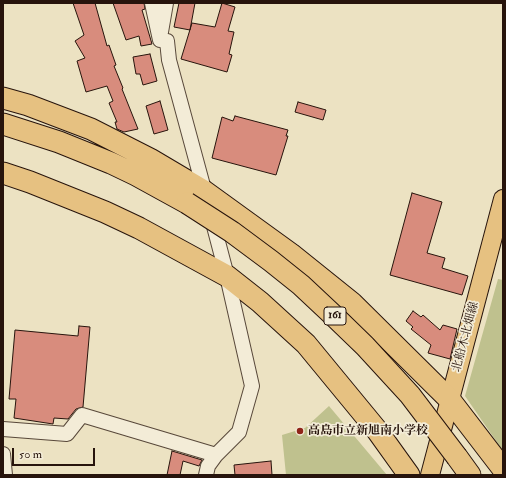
<!DOCTYPE html>
<meta charset="utf-8">
<style>
body{margin:0}
#map{position:relative;width:506px;height:478px;overflow:hidden;background:#ece2c2;font-family:"IM FELL Double Pica",serif}
canvas{display:block}
.frame{position:absolute;inset:0;border:4px solid #27140c;pointer-events:none}
.scale{position:absolute;left:12px;top:448px;width:83px;height:18px;box-sizing:border-box;border:2px solid #27140c;border-top:0;padding-left:5px;font-size:12px;line-height:14px;white-space:nowrap;color:#27140c;-webkit-text-stroke:3px #f3ecd7;paint-order:stroke}
</style>
<div id="map">
<canvas width="506" height="478"></canvas>
<div class="frame"></div>
<div class="scale">50 m</div>
</div>
<script>
const context = document.querySelector('canvas').getContext('2d');
context.lineJoin = 'round';
function fill(path, color) {
  context.fillStyle = color;
  context.fill(path, 'evenodd');
}
function poly(rows) {
  const path = new Path2D();
  for (const r of rows) {
    path.moveTo(r[0], r[1]);
    for (let i = 2; i < r.length; i += 2) path.lineTo(r[i], r[i + 1]);
  }
  return path;
}
function stroke(path, color, width, dash) {
  context.strokeStyle = color;
  context.lineWidth = width;
  context.lineCap = dash ? 'butt' : 'round';
  context.setLineDash(dash || []);
  context.stroke(path);
}
function drawText(font, color, halo, rows, align = 'center') {
  context.font = font + ' "IM FELL Double Pica","Noto Serif JP",serif';
  context.lineWidth = 3.5;
  context.setLineDash([]);
  context.textBaseline = 'middle';
  context.strokeStyle = halo;
  context.fillStyle = color;
  for (const [text, x, y, turn = 0] of rows) {
    context.save();
    context.translate(x, y);
    context.rotate((+turn || 0) * Math.PI / 180);
    context.textAlign = isNaN(turn) ? turn : align;
    if (halo) context.strokeText(text, 0, 0);
    context.fillText(text, 0, 0);
    context.restore();
  }
}
const green = poly([
 [498,279,503,280,503,451,465,396],
 [329,406,387,475,286,475,282,435,305,428]
]);
const building = poly([
 [73,3,95,3,107,46,109,45,116,65,114,66,123,88,122,89,138,129,124,132,117,129,115,122,117,122,109,103,113,101,107,86,86,92,77,61,85,58,75,41,84,35,73,3],
 [113,3,144,3,145,9,142,10,152,44,141,46,139,36,126,40,113,3],
 [179,3,195,3,190,30,174,27,179,3],
 [222,3,235,7,228,31,234,32,229,54,232,55,227,72,181,59,192,23,215,27,222,3],
 [150,54,157,81,143,85,140,74,136,74,133,57,150,54],
 [160,101,168,130,154,134,146,106,160,101],
 [298,102,326,110,323,120,295,112,298,102],
 [235,116,288,130,286,136,288,136,276,175,212,158,222,117,233,121,235,116],
 [412,193,442,202,427,253,445,258,442,268,468,276,462,295,390,275,412,193],
 [413,311,421,317,423,315,440,330,443,325,457,329,450,359,428,353,431,345,411,329,413,327,406,321,413,311],
 [79,326,90,327,83,407,76,409,68,419,54,418,53,424,14,418,16,399,9,399,15,330,78,336,79,326],
 [172,451,202,460,199,466,183,461,180,475,167,475,172,451],
 [271,461,272,475,235,475,234,465,271,461]
]);
const minor = poly([
 [152,3,160,40],
 [161,32,166,3],
 [160,40,167,41,169,60,205,193],
 [3,429,67,434,82,415,216,455],
 [3,454,5,475],
 [206,475,208,466,216,455,239,432,252,386,227,276,211,215]
]);
const major = poly([
 [430,475,503,199]
]);
const highway = poly([
 [3,98,28,105,91,129,150,159,204,191,291,254,352,303,450,400,503,469],
 [3,124,59,142,111,163,136,175,187,203],
 [3,173,30,182,105,212,139,228,227,276,260,302,306,344,376,429,409,475],
 [457,457,470,475]
]);
const highwayBridge = poly([
 [187,203,232,232,271,261,301,285,333,315,365,346,410,395,457,457]
]);
const markers = [
 [300,431,4,"#8f2418"]
];
const shields = [
 [335,316,22]
];
const shieldNames = [
 ["161",335,316]
];
const streetNames = [
 ["北船木北畑線",466,337,-75]
];
const poiNames = [
 ["高島市立新旭南小学校",308,431]
];
fill(green, '#bfc18e');
fill(building, '#d88c7d');
stroke(building, '#27140c', 1);
stroke(minor, '#58483a', 16);
stroke(major, '#27140c', 20);
stroke(highway, '#27140c', 23);
stroke(minor, '#f3ecd7', 14);
stroke(major, '#e6c181', 18);
stroke(highway, '#e6c181', 21);
stroke(highwayBridge, '#27140c', 23, []);
stroke(highwayBridge, '#e6c181', 21);
for (const [x, y, r, color] of markers) {
  const dot = new Path2D();
  dot.arc(x, y, r, 0, 2 * Math.PI);
  context.fillStyle = color;
  context.fill(dot);
  stroke(dot, '#f3ecd7', 1.5);
}
for (const [x, y, w] of shields) {
  const box = new Path2D();
  box.roundRect(x - w / 2, y - 9, w, 18, 3);
  context.fillStyle = '#f3ecd7';
  context.fill(box);
  stroke(box, '#27140c', 1);
}
drawText('bold 11px', '#27140c', null, shieldNames);
drawText('12px', '#27140c', '#f3ecd7', streetNames);
drawText('bold 12px', '#27140c', '#f3ecd7', poiNames, 'left');
</script>
